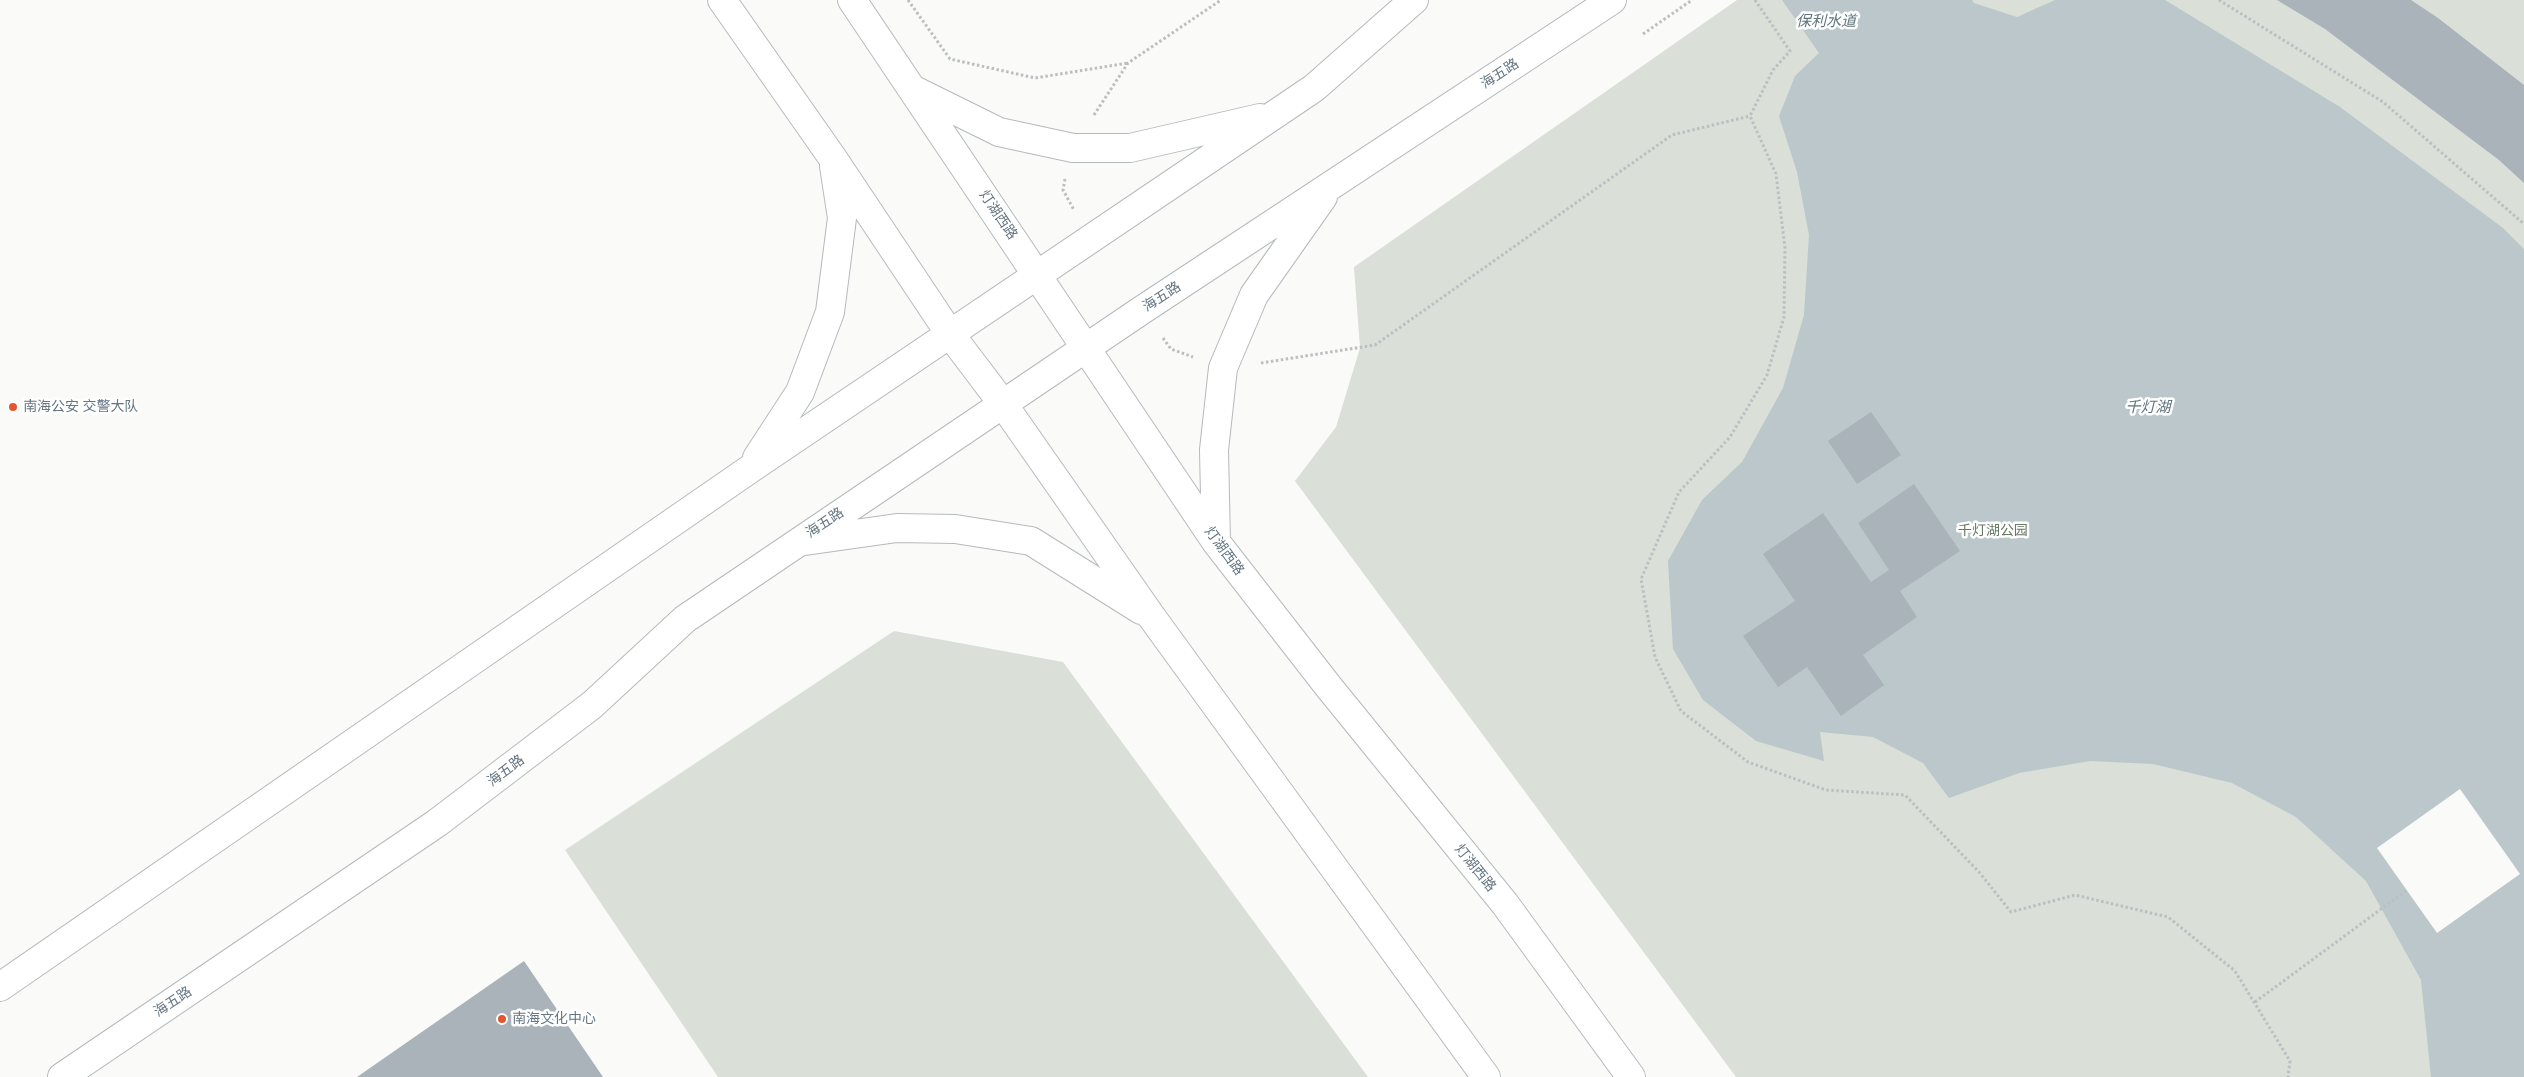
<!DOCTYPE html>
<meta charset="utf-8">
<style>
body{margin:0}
canvas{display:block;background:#fafaf8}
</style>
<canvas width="2524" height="1077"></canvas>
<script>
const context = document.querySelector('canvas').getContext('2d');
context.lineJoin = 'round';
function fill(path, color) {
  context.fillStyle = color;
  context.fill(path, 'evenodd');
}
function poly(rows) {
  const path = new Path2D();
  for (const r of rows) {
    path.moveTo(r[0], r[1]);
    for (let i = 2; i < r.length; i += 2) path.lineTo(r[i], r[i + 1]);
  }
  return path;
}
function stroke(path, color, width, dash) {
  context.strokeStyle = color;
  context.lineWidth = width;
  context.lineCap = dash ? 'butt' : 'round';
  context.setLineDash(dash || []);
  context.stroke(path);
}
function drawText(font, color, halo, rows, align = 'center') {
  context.font = font + ' Rubik,"Noto Sans SC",sans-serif';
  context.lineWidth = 5;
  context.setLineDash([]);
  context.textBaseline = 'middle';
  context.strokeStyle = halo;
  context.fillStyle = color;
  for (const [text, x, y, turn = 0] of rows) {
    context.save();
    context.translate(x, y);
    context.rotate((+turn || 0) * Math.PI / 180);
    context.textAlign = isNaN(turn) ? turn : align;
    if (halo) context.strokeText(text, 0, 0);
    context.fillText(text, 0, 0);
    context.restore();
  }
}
const green = poly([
 [1737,0,2524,0,2524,1077,1736,1077,1295,481,1336,427,1360,348,1354,267],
 [894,631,1063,662,1368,1077,718,1077,565,850]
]);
const water = poly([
 [1782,0,1972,0,1974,3,2017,17,2055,0,2165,0,2340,107,2503,228,2524,249,2524,1077,2431,1077,2421,980,2366,881,2296,817,2232,783,2153,764,2090,761,2019,773,1949,798,1923,763,1873,737,1820,732,1824,761,1756,741,1703,700,1673,649,1668,561,1702,500,1742,462,1783,388,1804,315,1809,235,1797,172,1779,116,1795,76,1819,53]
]);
const pier = poly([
 [2460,789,2520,874,2437,933,2377,848]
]);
const building = poly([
 [2277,0,2411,0,2438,18,2524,85,2524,183,2499,160,2325,29],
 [1871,412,1901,455,1857,484,1828,441],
 [1914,484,1960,551,1900,591,1917,617,1863,655,1884,685,1841,716,1807,667,1778,687,1743,636,1795,601,1763,554,1823,513,1871,582,1889,570,1858,523],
 [524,961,603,1077,357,1077]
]);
const path = poly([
 [908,0,950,59,1035,78,1128,63],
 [1755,0,1790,51,1773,70,1750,116,1776,174,1785,248,1784,317,1767,375,1730,437,1679,492,1641,579,1655,657,1681,711,1748,762,1826,790,1905,795,1979,872,2011,912,2075,895,2168,917,2235,971,2290,1061,2288,1077],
 [2219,0,2383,102,2524,224],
 [1643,34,1692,0],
 [1094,115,1128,63,1221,0],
 [1065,179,1063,190,1074,210],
 [1163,338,1171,349,1193,357],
 [1261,363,1375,345,1672,135,1750,116],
 [2255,1002,2407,890]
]);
const major = poly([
 [722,0,832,157,950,334,1003,404,1151,616,1486,1077],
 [852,0,1216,542,1328,686,1505,904,1631,1077],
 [916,91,999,132,1073,148,1130,148,1260,118],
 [757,458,800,392,830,312,842,218,834,166],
 [805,541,897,528,955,529,1031,541,1141,610],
 [1216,542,1214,450,1223,368,1254,295,1323,197],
 [0,987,750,469,1314,88,1414,0],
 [62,1077,437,823,592,705,685,619,1142,310,1612,0]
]);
const markers = [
 [13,407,5,"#e4572e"],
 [502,1019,5,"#e4572e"]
];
const streetNames = [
 ["海五路",1500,74,-33],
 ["灯湖西路",998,215,56],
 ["海五路",1162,297,-33],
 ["海五路",825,523,-34],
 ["灯湖西路",1224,551,54],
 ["海五路",506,771,-37],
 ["灯湖西路",1475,868,51],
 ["海五路",173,1002,-34]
];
const poiNames = [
 ["南海公安 交警大队",23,407],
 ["南海文化中心",512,1019]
];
const parkNames = [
 ["千灯湖公园",1993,531]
];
const waterNames = [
 ["保利水道",1826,22],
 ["千灯湖",2148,408]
];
fill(green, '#dadfd7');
fill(water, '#bbc7cb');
fill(pier, '#fafaf8');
fill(building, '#aab3b9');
stroke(major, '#b5babe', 30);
stroke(path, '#bbbfc2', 3, [2.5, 2.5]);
stroke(major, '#fff', 28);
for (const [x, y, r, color] of markers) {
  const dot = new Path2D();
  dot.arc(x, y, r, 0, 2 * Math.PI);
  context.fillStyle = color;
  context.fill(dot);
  stroke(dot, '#fff', 2);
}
drawText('14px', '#657683', '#fff', streetNames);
drawText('14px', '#657683', '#fff', poiNames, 'left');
drawText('14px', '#687a64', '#fff', parkNames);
drawText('italic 15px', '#60757c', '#fff', waterNames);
</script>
